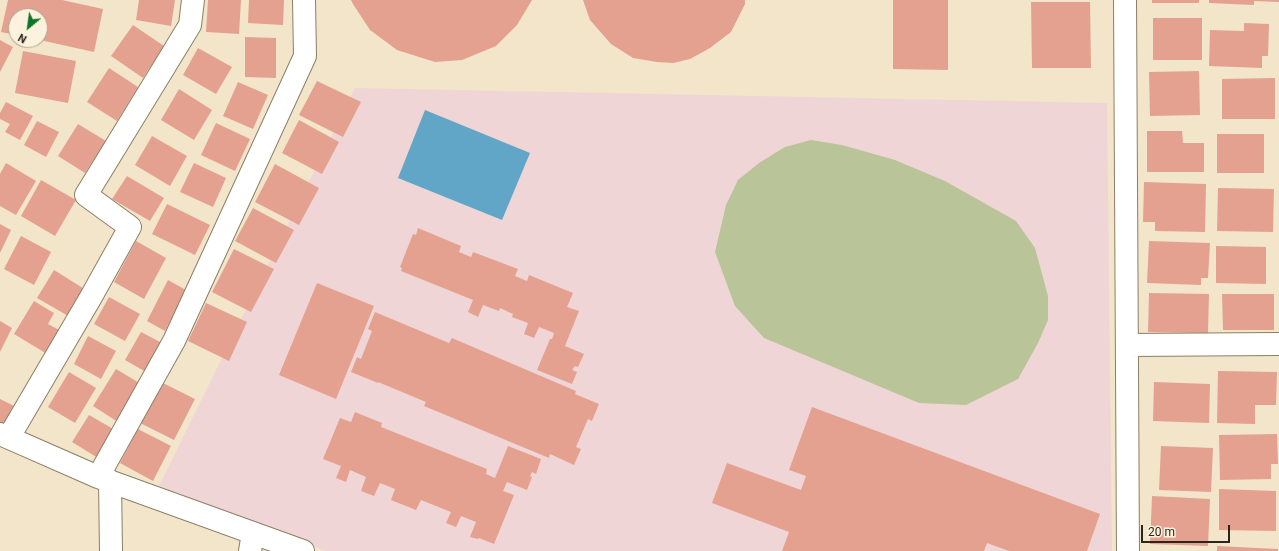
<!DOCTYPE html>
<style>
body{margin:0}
#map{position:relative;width:1279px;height:551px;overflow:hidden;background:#f2e5ca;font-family:Roboto,sans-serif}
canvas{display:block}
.north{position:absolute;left:8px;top:8px;width:40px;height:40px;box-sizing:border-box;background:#fdf2dd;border:1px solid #a9a090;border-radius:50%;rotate:209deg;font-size:11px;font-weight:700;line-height:16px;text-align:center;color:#2b261c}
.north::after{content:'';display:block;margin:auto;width:14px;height:18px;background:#0e7526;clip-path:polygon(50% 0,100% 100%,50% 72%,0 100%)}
.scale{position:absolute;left:1141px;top:525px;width:89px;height:18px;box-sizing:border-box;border:2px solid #2b261c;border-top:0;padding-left:5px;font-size:12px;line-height:14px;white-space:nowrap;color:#2b261c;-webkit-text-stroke:3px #fdf2dd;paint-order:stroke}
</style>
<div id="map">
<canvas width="1279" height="551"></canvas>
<div class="north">N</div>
<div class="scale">20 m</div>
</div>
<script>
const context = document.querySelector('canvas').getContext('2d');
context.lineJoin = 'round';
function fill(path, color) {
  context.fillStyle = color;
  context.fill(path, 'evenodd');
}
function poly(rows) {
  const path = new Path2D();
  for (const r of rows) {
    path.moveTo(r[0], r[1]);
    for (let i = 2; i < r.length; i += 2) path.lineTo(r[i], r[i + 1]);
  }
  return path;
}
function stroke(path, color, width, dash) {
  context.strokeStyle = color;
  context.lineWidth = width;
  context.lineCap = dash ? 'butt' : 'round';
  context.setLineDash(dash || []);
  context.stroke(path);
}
const education = poly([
 [355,88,1107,103,1112,551,325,551,159,486]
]);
const green = poly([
 [811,140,842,145,895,160,945,181,1016,221,1035,248,1048,296,1048,320,1038,343,1018,379,966,405,919,403,764,338,735,306,715,252,726,205,738,180,759,163,785,147]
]);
const water = poly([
 [425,110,530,153,502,220,398,178]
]);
const building = poly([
 [8,0,62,0,103,9,94,52,40,40,40,16,16,16,16,35,1,32],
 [139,0,175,0,171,26,136,20],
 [208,0,241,0,239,34,206,32],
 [249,0,284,0,283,25,248,23],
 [351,0,532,0,517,25,496,46,462,60,435,62,397,50,370,30,353,4],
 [583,0,745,0,745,4,731,32,710,48,690,59,673,63,657,62,633,58,611,44,590,20],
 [893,0,948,0,948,70,893,69],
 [1152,0,1199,0,1199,3,1152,3],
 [1209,0,1279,0,1279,2,1254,1,1254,5,1209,3],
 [1031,2,1090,2,1091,68,1032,68],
 [1153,18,1202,18,1202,60,1153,60],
 [1244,23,1269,24,1268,56,1262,56,1262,68,1209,66,1210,30,1244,31],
 [133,25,164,46,143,78,111,56],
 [245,37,276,38,276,78,245,77],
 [0,40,13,47,0,72],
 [198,48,232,67,216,94,183,75],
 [23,51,76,61,68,103,15,93],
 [109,68,138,87,117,121,87,102],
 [1199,71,1200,115,1150,116,1149,72],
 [1275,78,1275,119,1222,119,1222,79],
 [317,81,361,102,343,137,299,115],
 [238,82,268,95,253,129,223,116],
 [179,89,212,110,194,140,161,120],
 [6,102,33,116,20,140,5,132,10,124,0,119,0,113],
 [299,120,339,142,322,174,282,153],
 [37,121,59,132,46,157,24,145],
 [216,123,250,139,235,171,201,155],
 [78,124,106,141,85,173,58,156],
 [1147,131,1182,131,1183,143,1204,143,1204,172,1147,172],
 [1217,134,1264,134,1264,173,1217,173],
 [152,136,187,156,170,186,135,165],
 [6,163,36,181,16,215,0,206,0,174],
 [194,163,226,178,213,207,180,192],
 [275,164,319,188,299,225,255,202],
 [127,176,164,198,150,221,112,199],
 [41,180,76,200,55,236,21,216],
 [1144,182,1206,184,1205,232,1155,231,1155,222,1143,222],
 [1218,188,1274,189,1273,232,1217,231],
 [167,204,210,225,195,255,152,234],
 [253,208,294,230,276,263,235,241],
 [0,224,11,230,0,253],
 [418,228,461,246,459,252,471,257,473,252,518,269,515,276,527,281,529,275,573,293,567,307,579,311,565,346,584,354,578,367,575,366,572,370,577,372,572,384,537,370,550,339,552,339,554,333,539,327,534,338,524,334,528,323,512,317,513,314,500,308,499,311,483,305,478,317,468,312,473,300,401,271,402,268,400,267,413,234,416,235],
 [21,236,51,252,34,285,4,269],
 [136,241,166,258,144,299,114,282],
 [1149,241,1210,243,1208,278,1201,278,1201,285,1147,283],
 [1216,246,1266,247,1266,284,1216,283],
 [234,249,274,269,251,312,212,292],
 [54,270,86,290,70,317,37,298],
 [168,280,186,290,165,331,147,321],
 [317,283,374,306,336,399,279,375],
 [1149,293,1209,294,1208,333,1148,332],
 [1222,294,1274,294,1274,330,1223,330],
 [109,297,140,314,125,341,94,324],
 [34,301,54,313,48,324,61,331,47,354,14,334],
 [206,303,247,322,229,361,188,341],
 [375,312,449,343,452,338,576,391,575,394,599,404,592,421,588,419,576,447,581,449,574,465,550,454,549,458,424,406,426,402,378,382,378,383,351,372,357,357,361,359,372,331,368,329],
 [0,321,12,328,0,352],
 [141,332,162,343,146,372,125,360],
 [88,336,116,351,101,379,74,364],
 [116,369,141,384,118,422,93,406],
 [1218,371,1277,372,1276,405,1255,405,1255,424,1217,423],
 [69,372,96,388,75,423,48,407],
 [161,382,195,399,174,440,140,423],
 [1154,382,1210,384,1209,423,1153,421],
 [0,399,14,406,4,427,0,425],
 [812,407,1100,514,1087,551,1009,551,987,543,984,551,782,551,789,532,712,503,727,463,801,490,806,476,789,470],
 [355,412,382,423,381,427,487,469,486,474,495,478,508,446,541,459,536,474,532,472,530,476,532,477,527,490,507,482,503,491,514,495,494,544,479,538,478,539,470,537,476,522,461,516,456,527,446,523,451,512,421,500,416,510,391,500,395,489,380,483,374,496,361,491,366,477,350,470,346,482,336,478,341,466,323,459,340,418,351,422],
 [89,415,115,430,98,458,72,442],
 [138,429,171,446,153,481,120,463],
 [1277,434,1278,464,1271,464,1271,479,1220,480,1219,435],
 [1161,446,1213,448,1211,492,1159,490],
 [1219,489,1276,491,1276,531,1219,530],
 [1152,496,1210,499,1208,546,1150,544],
 [1217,546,1278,549,1278,551,1217,551]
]);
const minor = poly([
 [1125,0,1128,551],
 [1128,345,1279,344],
 [0,434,98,477,303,551],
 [9,437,91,297,130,227,86,195,190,25,193,0],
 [98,477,174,341,305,56,304,0],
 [110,481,111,551],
 [250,551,253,533]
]);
fill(education, '#f0d5d6');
fill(green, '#b9c499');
fill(water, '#61a6c7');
fill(building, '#e5a190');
stroke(minor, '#8b7f66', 24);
stroke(minor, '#fff', 22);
</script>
